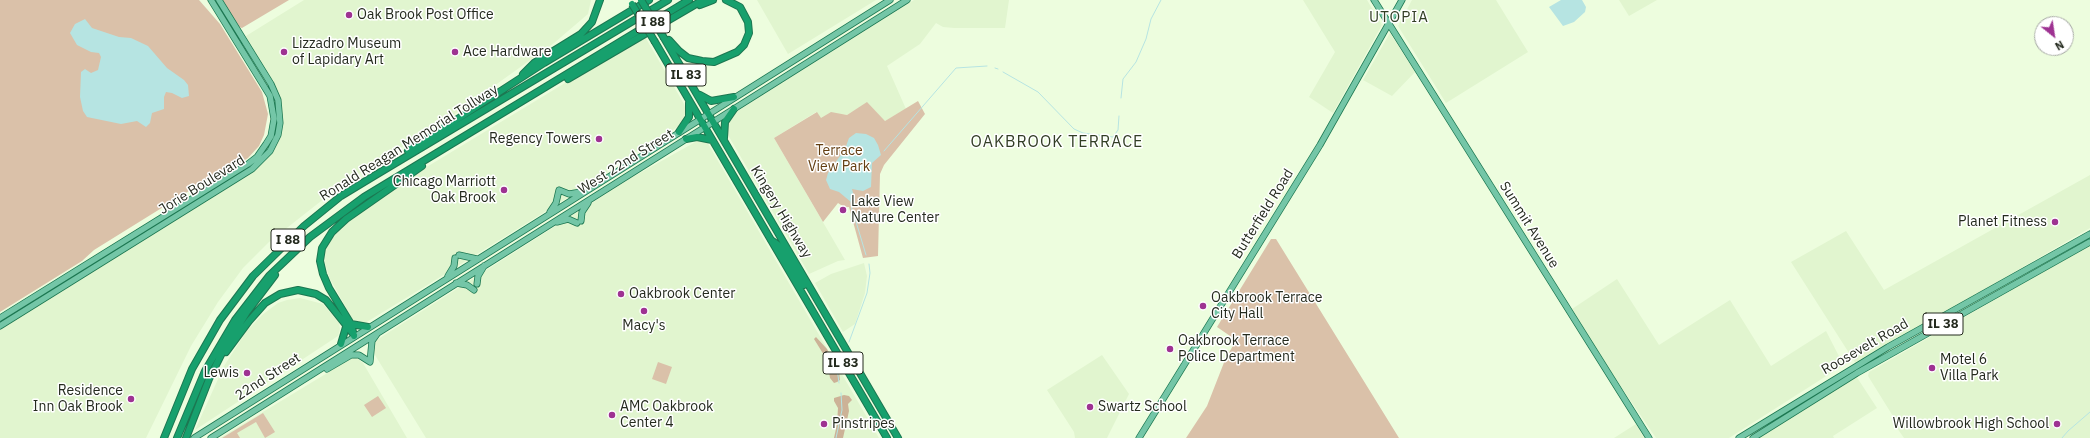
<!DOCTYPE html>
<style>
body{margin:0}
#map{position:relative;width:2090px;height:438px;overflow:hidden;background:#edfdde;font-family:"IBM Plex Sans",sans-serif}
canvas{display:block}
.north{position:absolute;left:2034px;top:16px;width:40px;height:40px;box-sizing:border-box;background:#fff;border:1px solid #a7aaa5;border-radius:50%;rotate:150deg;font-size:11px;font-weight:700;line-height:16px;text-align:center;color:#242a1e}
.north::after{content:'';display:block;margin:auto;width:14px;height:18px;background:#9e3292;clip-path:polygon(50% 0,100% 100%,50% 72%,0 100%)}
</style>
<div id="map">
<canvas width="2090" height="438"></canvas>
<div class="north">N</div>
</div>
<script>
const context = document.querySelector('canvas').getContext('2d');
context.lineJoin = 'round';
function fill(path, color) {
  context.fillStyle = color;
  context.fill(path, 'evenodd');
}
function poly(rows) {
  const path = new Path2D();
  for (const r of rows) {
    path.moveTo(r[0], r[1]);
    for (let i = 2; i < r.length; i += 2) path.lineTo(r[i], r[i + 1]);
  }
  return path;
}
function stroke(path, color, width, dash) {
  context.strokeStyle = color;
  context.lineWidth = width;
  context.lineCap = dash ? 'butt' : 'round';
  context.setLineDash(dash || []);
  context.stroke(path);
}
function drawText(font, color, halo, rows, align = 'center') {
  context.font = font + ' "IBM Plex Sans",sans-serif';
  context.lineWidth = 3;
  context.setLineDash([]);
  context.textBaseline = 'middle';
  context.strokeStyle = halo;
  context.fillStyle = color;
  for (const [text, x, y, turn = 0] of rows) {
    context.save();
    context.translate(x, y);
    context.rotate((+turn || 0) * Math.PI / 180);
    context.textAlign = isNaN(turn) ? turn : align;
    if (halo) context.strokeText(text, 0, 0);
    context.fillText(text, 0, 0);
    context.restore();
  }
}
const built = poly([
 [304,0,591,0,588,14,554,43,452,116,344,183,269,242,243,268,218,302,191,346,146,438,0,438,0,329,253,172,265,161,275,148,280,134,282,107,275,86,247,40,246,36],
 [757,0,876,0,788,54],
 [914,0,1009,0,1005,28,954,28,943,27,936,23,920,44,887,66,906,109,885,121,867,103,847,115,831,113,821,119,816,112,774,138,845,260,838,261,809,274,728,135,726,126,728,120,733,114],
 [1303,0,1367,0,1382,25,1333,113,1309,97,1335,52],
 [1412,0,1496,0,1528,52,1446,103,1398,26],
 [1619,0,1657,0,1629,16],
 [1390,33,1415,72,1392,96,1363,80],
 [644,35,684,104,687,113,685,120,681,125,612,166,608,171,583,188,429,284,365,323,354,322,329,277,325,263,324,248,337,228,379,196],
 [699,140,707,142,879,438,426,438,375,355,373,345,375,341,631,178],
 [2090,175,2090,228,1856,364,1791,262,1846,231,1884,290],
 [2090,245,2090,438,1904,438,1897,428,1896,421,1868,376,1869,372],
 [864,263,867,276,865,293,855,324,843,332,815,283,831,274],
 [1617,279,1659,345,1730,300,1771,366,1826,331,1843,364,1842,366,1729,438,1656,438,1613,375,1572,309],
 [300,298,323,304,339,323,340,329,338,336,195,430,224,366,246,332,262,315,278,303,287,300],
 [1102,355,1129,394,1107,438,1075,438,1074,432,1047,390],
 [352,358,357,358,363,363,407,438,220,438],
 [1856,376,1877,408,1833,436,1834,438,1756,438],
 [1636,424,1644,438,1614,438]
]);
const green = poly([
 [0,0,199,0,220,24,262,92,268,114,264,135,259,146,248,158,226,172,218,173,94,250,82,261,0,312],
 [222,0,289,0,242,28,239,27],
 [918,101,925,114,884,165,880,174,878,256,863,258,849,207,844,207,838,203,823,222,774,138,817,112,821,118,831,112,847,115,867,102,885,121],
 [1271,239,1276,239,1399,438,1186,438,1207,406,1225,360,1236,340,1217,327],
 [658,362,672,367,666,384,652,379],
 [378,396,386,408,372,417,364,405],
 [263,413,275,432,265,438,256,422,237,433,240,438,222,438]
]);
const forest = poly([
 [816,337,827,349,839,371,840,380,837,382,834,383,830,378,827,360,814,339],
 [844,395,849,396,852,400,848,404,849,411,843,438,834,438,837,424,838,408,834,401,834,398]
]);
const water = poly([
 [1561,0,1582,0,1586,7,1585,12,1574,22,1563,26,1549,7],
 [85,19,92,28,119,37,131,38,148,46,167,68,184,80,188,85,189,96,182,98,172,93,166,92,164,97,164,109,152,113,150,123,146,127,137,121,121,124,87,117,83,111,80,97,81,72,85,69,91,73,98,70,101,57,99,53,91,52,77,45,70,33,75,24],
 [856,133,866,134,874,138,878,145,881,155,872,163,871,187,863,191,852,189,854,197,851,202,839,192,830,189,826,180,828,173,845,149,849,138]
]);
const stream = poly([
 [995,68,998,69],
 [1003,72,1038,92,1074,129,1083,133,1113,137,1118,130,1119,116],
 [1121,98,1123,79,1136,62,1146,39,1151,19,1161,0],
 [884,151,956,68,987,66],
 [851,202,852,211],
 [854,215,866,255],
 [849,342,867,293,870,273,869,264],
 [839,361,837,368,839,383],
 [836,438,842,410,841,393],
 [2062,438,2068,431,2090,412]
]);
const major = poly([
 [1374,0,1649,438],
 [550,212,556,203,559,190,569,194,581,192],
 [581,221,582,212,588,203],
 [557,222,568,219,577,223],
 [459,255,477,259],
 [448,276,454,266,455,258],
 [456,283,467,285,474,290],
 [477,284,478,276,484,266],
 [0,318,248,164,257,157,266,144,271,136,274,119,270,96,211,0],
 [0,326,252,169,270,151,278,135,280,123,278,100,271,84,219,0],
 [327,369,351,355,359,355,370,362,372,341,377,334],
 [194,438,890,0],
 [211,438,907,0],
 [1139,438,1320,145,1402,0],
 [1739,438,1888,347,2090,234],
 [1753,438,1857,373,2090,242]
]);
const highway = poly([
 [700,5,713,0],
 [664,38,898,438],
 [669,40,679,51,688,58,702,61,714,62,737,52,744,45,749,33,748,22,740,7,726,0],
 [655,42,887,438],
 [523,74,534,63,581,34,592,22,600,0],
 [568,79,703,0],
 [700,95,711,101,734,97],
 [679,132,689,117,689,103],
 [724,138,725,122,734,109],
 [686,139,697,137,712,140],
 [408,151,544,63,649,0],
 [771,240,778,245,804,285],
 [351,324,368,327],
 [354,336,351,324,329,288,323,274,320,261,322,248,332,232,346,219,422,166],
 [341,344,346,327],
 [226,352,249,321,265,303,280,294,298,290,316,294,326,300,354,335],
 [164,438,192,369,220,320,253,276,304,226,341,196,374,176,668,0],
 [177,438,205,371,235,320,269,276,310,237,364,197,689,0],
 [186,438,209,379,224,349,247,312,275,275]
]);
const highwayBridge = poly([
 [641,0,664,38],
 [632,4,655,42]
]);
const markers = [
 [349,15,4,"#9e3292"],
 [284,52,4,"#9e3292"],
 [455,52,4,"#9e3292"],
 [599,139,4,"#9e3292"],
 [504,190,4,"#9e3292"],
 [843,210,4,"#9e3292"],
 [2055,222,4,"#9e3292"],
 [621,294,4,"#9e3292"],
 [1203,306,4,"#9e3292"],
 [644,311,4,"#9e3292"],
 [1170,349,4,"#9e3292"],
 [1932,368,4,"#9e3292"],
 [247,373,4,"#9e3292"],
 [131,399,4,"#9e3292"],
 [1090,407,4,"#9e3292"],
 [612,415,4,"#9e3292"],
 [824,424,4,"#9e3292"],
 [2057,424,4,"#9e3292"]
];
const shields = [
 [653,22,34],
 [686,75,40],
 [288,240,34],
 [1943,324,40],
 [843,363,40]
];
const shieldNames = [
 ["I 88",653,22],
 ["IL 83",686,75],
 ["I 88",288,240],
 ["IL 38",1943,324],
 ["IL 83",843,363]
];
const poiNames = [
 ["Oak Brook Post Office",357,15],
 ["Lizzadro Museum",292,44],
 ["of Lapidary Art",292,60],
 ["Ace Hardware",463,52],
 ["Regency Towers",591,139,"right"],
 ["Chicago Marriott",496,182,"right"],
 ["Oak Brook",496,198,"right"],
 ["Lake View",851,202],
 ["Nature Center",851,218],
 ["Planet Fitness",2047,222,"right"],
 ["Oakbrook Center",629,294],
 ["Oakbrook Terrace",1211,298],
 ["City Hall",1211,314],
 ["Macy's",644,326,"center"],
 ["Oakbrook Terrace",1178,341],
 ["Police Department",1178,357],
 ["Motel 6",1940,360],
 ["Villa Park",1940,376],
 ["Lewis",239,373,"right"],
 ["Residence",123,391,"right"],
 ["Inn Oak Brook",123,407,"right"],
 ["AMC Oakbrook",620,407],
 ["Center 4",620,423],
 ["Swartz School",1098,407],
 ["Pinstripes",832,424],
 ["Willowbrook High School",2049,424,"right"]
];
const streetNames = [
 ["Ronald Reagan Memorial Tollway",409,143,-32],
 ["West 22nd Street",626,162,-32],
 ["Jorie Boulevard",202,185,-32],
 ["Kingery Highway",781,212,59],
 ["Butterfield Road",1263,214,-58],
 ["Summit Avenue",1529,225,58],
 ["Roosevelt Road",1865,347,-30],
 ["22nd Street",268,377,-33]
];
const parkNames = [
 ["Terrace",839,151],
 ["View Park",839,167]
];
const neighbourhoodNames = [
 ["UTOPIA",1399,18]
];
const quarterNames = [
 ["OAKBROOK TERRACE",1057,142]
];
fill(built, '#e1f5cf');
fill(green, '#dac1a9');
fill(forest, '#ccb297');
fill(water, '#b6e4e2');
stroke(stream, '#b6e4e2', 1);
stroke(major, '#1c7751', 7);
stroke(highway, '#1c7751', 8);
stroke(major, '#74c6a7', 5.5);
stroke(highway, '#17a06d', 6);
stroke(highwayBridge, '#1c7751', 8, []);
stroke(highwayBridge, '#17a06d', 6);
for (const [x, y, r, color] of markers) {
  const dot = new Path2D();
  dot.arc(x, y, r, 0, 2 * Math.PI);
  context.fillStyle = color;
  context.fill(dot);
  stroke(dot, '#fff', 1.5);
}
for (const [x, y, w] of shields) {
  const box = new Path2D();
  box.roundRect(x - w / 2, y - 11, w, 22, 3);
  context.fillStyle = '#fff';
  context.fill(box);
  stroke(box, '#242a1e', 1);
}
drawText('bold 13px', '#242a1e', null, shieldNames);
drawText('14px', '#242a1e', '#fff', poiNames, 'left');
drawText('14px', '#242a1e', '#fff', streetNames);
drawText('14px', '#633e11', '#fff', parkNames);
context.letterSpacing = '1px';
drawText('15px', '#323e25', '#fff', neighbourhoodNames);
context.letterSpacing = '0px';
context.letterSpacing = '1px';
drawText('16px', '#323e25', '#fff', quarterNames);
context.letterSpacing = '0px';
</script>
